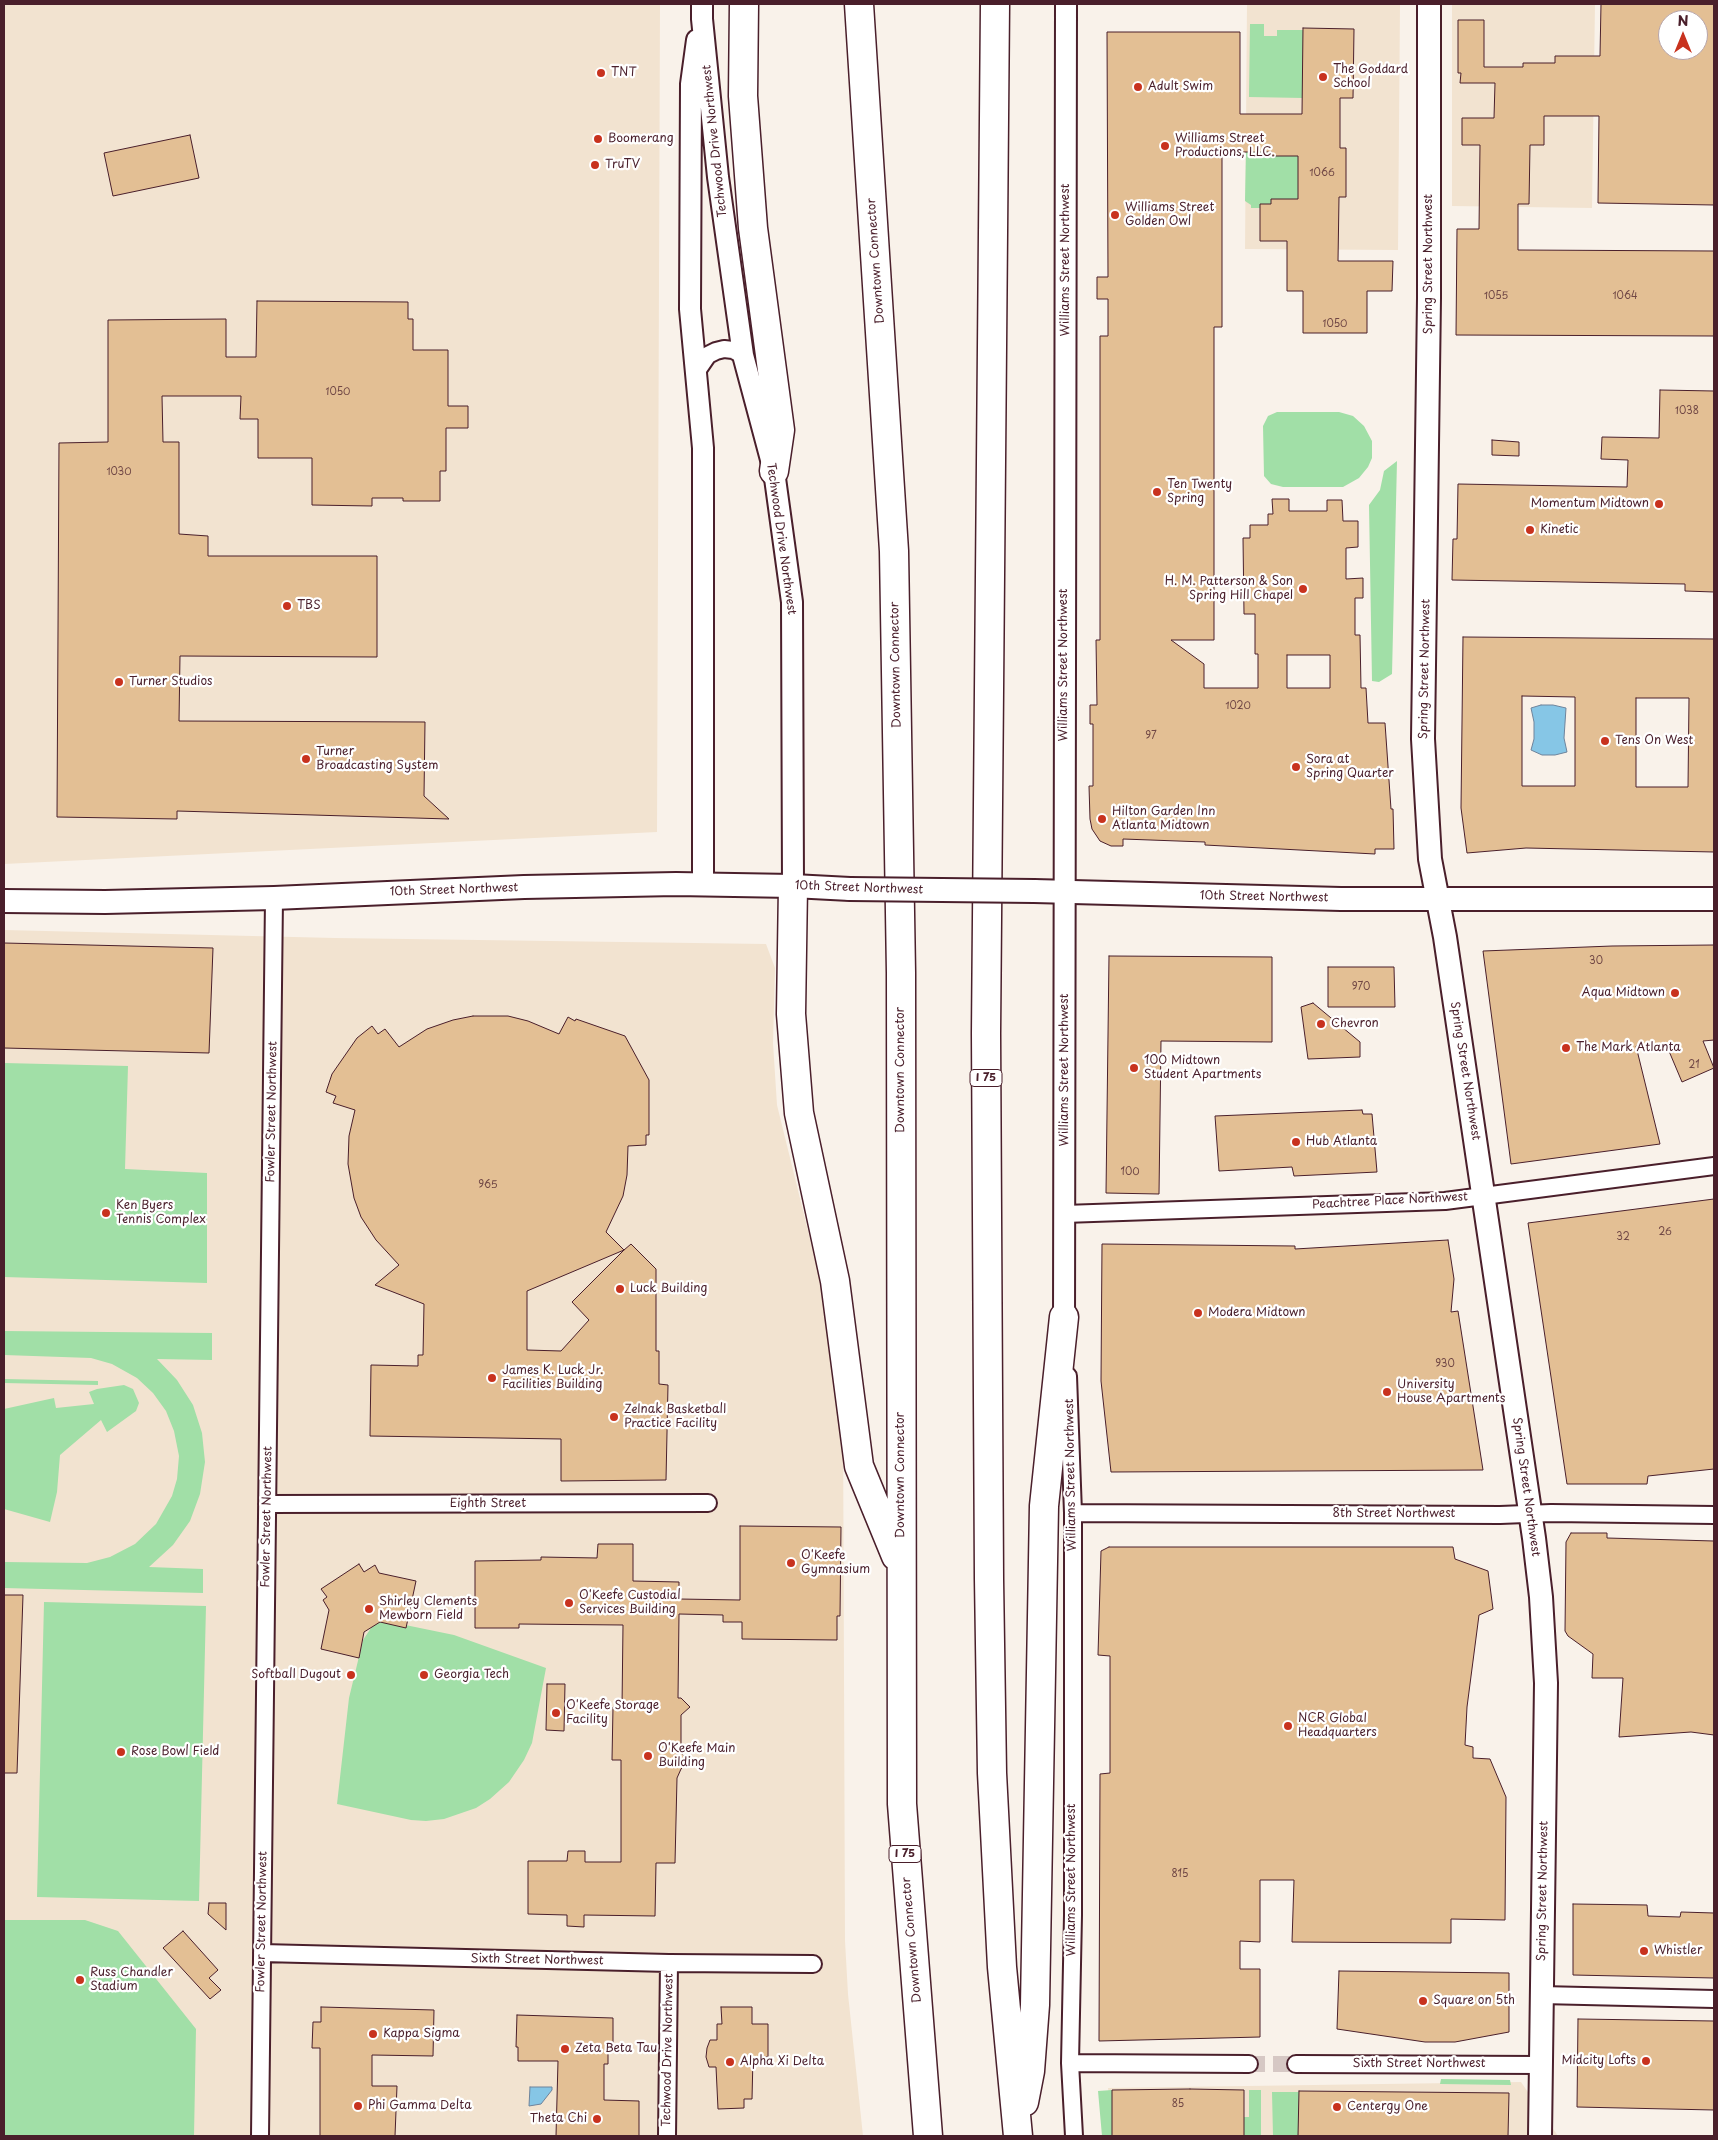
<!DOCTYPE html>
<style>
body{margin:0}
#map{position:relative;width:1718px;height:2140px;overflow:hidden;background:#f9f2ea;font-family:"Playpen Sans",sans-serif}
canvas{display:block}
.frame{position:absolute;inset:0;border:5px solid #4a1f2b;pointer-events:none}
.north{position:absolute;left:1658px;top:10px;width:50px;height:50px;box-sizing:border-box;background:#fff;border:1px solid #b7a5aa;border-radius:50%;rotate:0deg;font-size:14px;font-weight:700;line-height:20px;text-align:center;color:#4a1f2b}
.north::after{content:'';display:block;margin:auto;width:18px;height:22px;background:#c8321e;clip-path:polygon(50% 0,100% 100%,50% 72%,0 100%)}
</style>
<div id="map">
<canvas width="1718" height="2140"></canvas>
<div class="frame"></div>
<div class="north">N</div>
</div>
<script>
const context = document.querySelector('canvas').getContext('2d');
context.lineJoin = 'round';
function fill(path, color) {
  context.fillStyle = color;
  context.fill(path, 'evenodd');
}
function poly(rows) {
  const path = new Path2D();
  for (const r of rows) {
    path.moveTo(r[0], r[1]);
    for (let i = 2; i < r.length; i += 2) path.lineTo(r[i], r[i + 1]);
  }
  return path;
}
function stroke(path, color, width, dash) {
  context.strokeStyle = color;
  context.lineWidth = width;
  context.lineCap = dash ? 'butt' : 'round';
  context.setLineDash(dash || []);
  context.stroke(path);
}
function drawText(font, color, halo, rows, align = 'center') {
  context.font = font + ' "Playpen Sans",sans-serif';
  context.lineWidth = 4.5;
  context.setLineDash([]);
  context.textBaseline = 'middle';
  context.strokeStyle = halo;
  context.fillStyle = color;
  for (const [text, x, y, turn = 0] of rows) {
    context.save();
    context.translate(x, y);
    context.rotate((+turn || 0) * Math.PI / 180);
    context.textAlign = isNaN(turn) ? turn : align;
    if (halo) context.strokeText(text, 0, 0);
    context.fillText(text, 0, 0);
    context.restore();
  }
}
const built = poly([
 [4,4,660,4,657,832,4,864],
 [1247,4,1400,4,1398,250,1245,249],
 [1452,4,1595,4,1592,208,1452,206],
 [4,930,335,938,766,944,775,968,773,1043,777,1105,824,1296,843,1410,845,1941,848,1994,863,2136,4,2136],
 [1521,2082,1558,2136,1114,2136,1108,2088]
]);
const green = poly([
 [1250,24,1264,24,1264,36,1277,36,1277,30,1303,30,1303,98,1249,97],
 [1246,149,1272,152,1272,156,1285,156,1303,151,1303,166,1298,166,1298,179,1303,204,1271,199,1271,204,1260,208,1251,208,1251,205,1245,201],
 [1277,412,1339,412,1353,416,1364,426,1372,441,1372,458,1368,467,1359,478,1343,487,1283,487,1271,484,1264,476,1263,426,1268,416],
 [1397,461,1392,674,1379,682,1372,681,1369,505,1380,490,1384,471],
 [4,1063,128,1066,125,1169,207,1173,207,1283,4,1277],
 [4,1331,212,1333,212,1360,157,1359,177,1380,193,1405,202,1433,205,1462,200,1494,190,1521,173,1545,149,1567,203,1569,203,1593,4,1588,4,1562,87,1563,110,1557,135,1544,156,1524,172,1496,177,1479,179,1456,174,1431,166,1411,153,1393,137,1378,112,1364,91,1358,4,1355],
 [4,1379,98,1381,98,1385,4,1383],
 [124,1385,133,1389,139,1403,136,1411,107,1432,101,1420,60,1455,57,1492,50,1522,4,1509,4,1409,54,1398,56,1408,94,1404,89,1392,97,1389],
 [44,1602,206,1606,199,1901,37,1897],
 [381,1620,454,1635,546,1668,532,1743,524,1760,509,1782,490,1799,476,1808,444,1819,426,1821,411,1820,337,1804,349,1698,363,1640,371,1628],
 [4,1920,85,1920,118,1931,196,2029,194,2136,4,2136],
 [1441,2079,1510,2080,1511,2085,1440,2084],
 [1112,2090,1112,2136,1102,2136,1098,2091],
 [1249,2090,1261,2090,1261,2136,1244,2136,1244,2117,1249,2117],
 [1272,2092,1300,2092,1299,2136,1273,2136]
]);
const water = poly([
 [1541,705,1553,705,1566,708,1564,738,1567,752,1555,755,1542,755,1531,750,1534,739,1534,722,1531,708,1541,705],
 [530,2087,552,2087,552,2090,541,2104,529,2106,530,2087]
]);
const building = poly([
 [1601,4,1714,4,1714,205,1598,203,1599,116,1544,116,1544,145,1530,145,1529,204,1518,204,1518,250,1714,251,1714,336,1456,335,1457,229,1479,229,1480,145,1462,145,1462,118,1494,118,1495,83,1460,83,1461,73,1458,73,1458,20,1484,20,1484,67,1523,67,1523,63,1555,63,1555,56,1600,56,1601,4],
 [1668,20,1698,20,1698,50,1668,50,1668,20],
 [1303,28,1354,29,1353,98,1340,98,1340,148,1346,148,1346,197,1339,197,1338,261,1393,261,1392,291,1367,291,1367,333,1303,333,1303,291,1287,291,1287,241,1260,241,1260,204,1271,204,1271,199,1298,199,1298,156,1272,156,1272,152,1222,152,1222,327,1214,327,1214,640,1171,640,1204,664,1204,688,1258,688,1258,654,1255,654,1255,614,1244,614,1243,538,1250,538,1250,525,1268,525,1268,514,1273,514,1272,499,1289,499,1289,511,1327,511,1327,500,1342,500,1343,521,1358,521,1358,547,1346,548,1346,579,1363,578,1363,598,1355,598,1355,635,1360,635,1361,688,1366,688,1368,723,1385,723,1391,809,1393,809,1394,849,1375,849,1375,854,1205,845,1205,842,1123,839,1123,846,1111,846,1100,841,1092,829,1090,819,1089,786,1093,786,1093,724,1090,724,1090,705,1097,705,1096,640,1100,640,1100,336,1108,336,1108,299,1097,299,1097,277,1108,277,1107,32,1240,32,1240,114,1302,114,1303,28],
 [1287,655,1330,655,1330,688,1287,688,1287,655],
 [190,135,199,178,113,196,104,153,190,135],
 [257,301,408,302,408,319,413,319,413,350,448,350,448,406,468,406,468,428,446,428,446,471,440,471,440,501,403,501,403,498,372,498,372,506,312,505,312,458,258,458,258,419,240,419,241,396,162,396,163,442,179,442,179,534,208,536,208,556,377,556,377,657,180,656,179,721,425,722,424,796,449,819,177,811,177,819,57,817,59,443,108,442,108,320,226,319,226,357,256,357,257,301],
 [1660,390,1714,391,1714,592,1685,591,1685,584,1452,580,1453,539,1457,539,1458,484,1627,487,1628,460,1601,459,1602,437,1659,438,1660,390],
 [1492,440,1519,442,1519,456,1492,455,1492,440],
 [1463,637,1714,639,1714,852,1526,848,1467,853,1461,808,1463,637],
 [1522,696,1575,697,1575,786,1522,786,1522,696],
 [1636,698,1689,698,1688,787,1636,787,1636,698],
 [4,943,213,948,209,1053,4,1048,4,943],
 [1714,945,1714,1040,1703,1041,1714,1068,1682,1082,1666,1044,1636,1046,1660,1144,1511,1164,1483,951,1612,946,1714,945],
 [1109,956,1272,957,1272,1042,1161,1041,1159,1194,1106,1193,1109,956],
 [1328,967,1394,967,1395,1007,1328,1007,1328,967],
 [1313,1003,1360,1042,1360,1057,1308,1059,1301,1007,1313,1003],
 [473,1016,508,1016,528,1021,559,1034,568,1017,575,1021,576,1019,625,1036,649,1080,649,1135,646,1135,646,1145,628,1146,627,1175,623,1196,606,1232,624,1250,631,1244,656,1269,656,1351,659,1351,659,1384,668,1385,666,1480,561,1481,561,1439,370,1436,371,1365,418,1366,418,1355,423,1355,424,1304,375,1285,399,1265,376,1240,361,1217,354,1198,348,1164,349,1136,355,1110,333,1103,336,1096,326,1092,332,1074,357,1038,372,1026,378,1034,385,1029,399,1047,427,1029,453,1020,473,1016],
 [624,1250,572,1302,589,1320,561,1351,527,1350,527,1291,624,1250],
 [1362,1110,1363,1114,1372,1114,1377,1172,1294,1176,1292,1167,1219,1171,1215,1116,1362,1110],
 [1714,1199,1714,1469,1648,1476,1647,1484,1567,1484,1528,1223,1714,1199],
 [1448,1240,1454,1279,1451,1312,1458,1311,1483,1470,1111,1472,1101,1381,1102,1244,1295,1246,1295,1249,1448,1240],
 [740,1526,841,1527,840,1616,837,1616,837,1640,742,1639,742,1622,723,1622,723,1615,679,1614,678,1698,681,1698,690,1707,681,1715,681,1753,689,1761,681,1769,677,1778,675,1863,656,1863,655,1916,584,1915,584,1927,567,1926,567,1915,528,1914,528,1861,567,1861,568,1851,585,1851,585,1862,621,1862,621,1760,612,1760,613,1707,622,1707,623,1625,519,1624,519,1628,475,1628,475,1561,541,1560,541,1557,597,1558,598,1544,633,1544,633,1581,679,1582,679,1599,740,1600,740,1526],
 [1571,1533,1607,1533,1607,1538,1714,1541,1714,1735,1691,1732,1619,1737,1623,1678,1592,1678,1593,1654,1568,1636,1565,1631,1566,1542,1571,1533],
 [1109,1547,1453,1547,1455,1559,1488,1571,1493,1609,1479,1615,1467,1707,1465,1745,1473,1747,1473,1758,1490,1759,1506,1797,1505,1920,1451,1919,1451,1943,1292,1942,1294,1880,1260,1880,1260,1942,1240,1941,1240,1969,1260,1969,1260,2037,1099,2041,1100,1774,1110,1773,1110,1656,1098,1655,1101,1551,1109,1547],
 [359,1564,364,1572,375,1565,379,1573,416,1581,406,1628,380,1622,364,1632,359,1658,321,1649,329,1610,323,1600,327,1597,321,1589,359,1564],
 [4,1595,23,1595,17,1773,4,1773,4,1595],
 [547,1684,565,1684,564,1731,546,1730,547,1684],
 [209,1903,226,1903,226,1930,208,1914,209,1903],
 [1573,1904,1647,1905,1648,1916,1680,1917,1681,1912,1714,1913,1714,1978,1573,1975,1573,1904],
 [183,1931,218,1970,209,1978,221,1990,210,1999,163,1948,183,1931],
 [1339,1971,1509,1973,1509,2032,1455,2042,1425,2042,1337,2029,1339,1971],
 [321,2007,434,2010,433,2056,372,2055,372,2086,397,2086,395,2136,320,2136,320,2048,312,2048,313,2022,321,2022,321,2007],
 [721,2007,752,2007,752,2024,768,2024,768,2057,753,2057,752,2099,744,2099,744,2108,718,2109,716,2067,709,2067,706,2057,707,2048,710,2040,717,2040,717,2024,722,2024,721,2007],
 [517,2015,613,2018,613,2050,608,2050,608,2064,604,2064,604,2100,639,2101,639,2136,556,2136,558,2061,518,2061,518,2047,516,2047,517,2015],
 [1578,2019,1714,2021,1714,2110,1577,2107,1578,2019],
 [1190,2089,1244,2090,1244,2136,1112,2136,1112,2090,1190,2089],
 [1299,2091,1509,2093,1508,2136,1298,2136,1299,2091]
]);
const minorTunnel = poly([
 [1249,2064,1296,2064]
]);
const minor = poly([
 [697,371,708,355,716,351,724,349,733,350,743,355],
 [1064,1214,1445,1201,1714,1166],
 [1068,1376,1073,1513,1073,1915,1070,2063,1074,2136],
 [267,1504,708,1503],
 [1073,1513,1500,1515,1551,1513,1714,1515],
 [262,1953,669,1963,813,1964],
 [1541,1995,1714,1999],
 [1070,2063,1249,2064],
 [1296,2064,1541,2065],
 [260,2136,274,898],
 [667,2136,669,1963]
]);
const tertiary = poly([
 [702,4,702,19,718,177,743,355,774,471,792,602,793,886],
 [697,40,691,84,690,309,703,448,703,884],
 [1064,1317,1066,4]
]);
const secondary = poly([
 [1429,4,1429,298,1423,739,1430,859,1445,937,1534,1538,1541,1597,1546,1683,1540,2136],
 [1034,891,1341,899,1714,899],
 [4,901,105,902,274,898,524,887,676,884,793,886,850,889]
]);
const motorway = poly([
 [744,4,743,96,753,228,780,430,774,471],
 [859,4,894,551,901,973,902,1804,928,2136],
 [995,4,986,1033,989,1579,992,1773,1002,1967,1018,2136],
 [793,886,791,1014,799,1113,835,1281,859,1466,896,1556],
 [1024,2102,1030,2071,1035,2005,1044,1506,1064,1317]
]);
const secondaryBridge = poly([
 [850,889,1034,891]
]);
const markers = [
 [601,73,5,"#c8321e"],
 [1323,77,5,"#c8321e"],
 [1138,87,5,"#c8321e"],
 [598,139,5,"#c8321e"],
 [1165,146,5,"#c8321e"],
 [595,165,5,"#c8321e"],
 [1115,215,5,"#c8321e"],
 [1157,492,5,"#c8321e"],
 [1659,504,5,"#c8321e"],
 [1530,530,5,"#c8321e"],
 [1303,589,5,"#c8321e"],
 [287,606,5,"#c8321e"],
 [119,682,5,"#c8321e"],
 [1605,741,5,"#c8321e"],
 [306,759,5,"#c8321e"],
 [1296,767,5,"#c8321e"],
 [1102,819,5,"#c8321e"],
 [1675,993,5,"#c8321e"],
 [1321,1024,5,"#c8321e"],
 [1566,1048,5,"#c8321e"],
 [1134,1068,5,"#c8321e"],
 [1296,1142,5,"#c8321e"],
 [106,1213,5,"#c8321e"],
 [620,1289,5,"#c8321e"],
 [1198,1313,5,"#c8321e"],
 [492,1378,5,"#c8321e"],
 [1387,1392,5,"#c8321e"],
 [614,1417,5,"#c8321e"],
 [791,1563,5,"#c8321e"],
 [569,1603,5,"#c8321e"],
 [369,1609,5,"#c8321e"],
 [351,1675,5,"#c8321e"],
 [424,1675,5,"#c8321e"],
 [556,1713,5,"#c8321e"],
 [1288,1726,5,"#c8321e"],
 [121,1752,5,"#c8321e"],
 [648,1756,5,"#c8321e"],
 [1644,1951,5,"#c8321e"],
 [80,1980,5,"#c8321e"],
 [1423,2001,5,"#c8321e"],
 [373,2034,5,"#c8321e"],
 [565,2049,5,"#c8321e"],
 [1646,2061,5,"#c8321e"],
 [730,2062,5,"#c8321e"],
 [358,2106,5,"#c8321e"],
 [1337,2107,5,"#c8321e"],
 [597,2119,5,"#c8321e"]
];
const numberNames = [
 ["1066",1322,173],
 ["1055",1496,296],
 ["1064",1625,296],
 ["1050",1335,324],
 ["1050",338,392],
 ["1038",1687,411],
 ["1030",119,472],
 ["1020",1238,706],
 ["97",1151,736],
 ["30",1596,961],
 ["970",1361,987],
 ["21",1694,1065],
 ["100",1130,1172],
 ["965",488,1185],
 ["26",1665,1232],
 ["32",1623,1237],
 ["930",1445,1364],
 ["815",1180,1874],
 ["85",1178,2104]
];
const shields = [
 [986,1078,32],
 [905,1854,32]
];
const shieldNames = [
 ["I 75",986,1078],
 ["I 75",905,1854]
];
const poiNames = [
 ["The Goddard",1333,70],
 ["School",1333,84],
 ["TNT",611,73],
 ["Adult Swim",1148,87],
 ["Boomerang",608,139],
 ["Williams Street",1175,139],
 ["Productions, LLC.",1175,153],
 ["TruTV",605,165],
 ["Williams Street",1125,208],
 ["Golden Owl",1125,222],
 ["Ten Twenty",1167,485],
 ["Spring",1167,499],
 ["Momentum Midtown",1649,504,"right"],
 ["Kinetic",1540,530],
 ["H. M. Patterson & Son",1293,582,"right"],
 ["Spring Hill Chapel",1293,596,"right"],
 ["TBS",297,606],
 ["Turner Studios",129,682],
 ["Tens On West",1615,741],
 ["Turner",316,752],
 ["Broadcasting System",316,766],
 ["Sora at",1306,760],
 ["Spring Quarter",1306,774],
 ["Hilton Garden Inn",1112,812],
 ["Atlanta Midtown",1112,826],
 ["Aqua Midtown",1665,993,"right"],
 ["Chevron",1331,1024],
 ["The Mark Atlanta",1576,1048],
 ["100 Midtown",1144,1061],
 ["Student Apartments",1144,1075],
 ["Hub Atlanta",1306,1142],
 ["Ken Byers",116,1206],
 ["Tennis Complex",116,1220],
 ["Luck Building",630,1289],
 ["Modera Midtown",1208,1313],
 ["James K. Luck Jr.",502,1371],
 ["Facilities Building",502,1385],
 ["University",1397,1385],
 ["House Apartments",1397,1399],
 ["Zelnak Basketball",624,1410],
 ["Practice Facility",624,1424],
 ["O'Keefe",801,1556],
 ["Gymnasium",801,1570],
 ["O'Keefe Custodial",579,1596],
 ["Services Building",579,1610],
 ["Shirley Clements",379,1602],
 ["Mewborn Field",379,1616],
 ["Softball Dugout",341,1675,"right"],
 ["Georgia Tech",434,1675],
 ["O'Keefe Storage",566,1706],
 ["Facility",566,1720],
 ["NCR Global",1298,1719],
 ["Headquarters",1298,1733],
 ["O'Keefe Main",658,1749],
 ["Building",658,1763],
 ["Rose Bowl Field",131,1752],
 ["Whistler",1654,1951],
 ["Russ Chandler",90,1973],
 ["Stadium",90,1987],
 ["Square on 5th",1433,2001],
 ["Kappa Sigma",383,2034],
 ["Zeta Beta Tau",575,2049],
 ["Midcity Lofts",1636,2061,"right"],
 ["Alpha Xi Delta",740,2062],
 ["Phi Gamma Delta",368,2106],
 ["Centergy One",1347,2107],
 ["Theta Chi",587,2119,"right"]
];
const streetNames = [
 ["Techwood Drive Northwest",715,141,-96],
 ["Williams Street Northwest",1066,260,-90],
 ["Downtown Connector",876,261,-94],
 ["Spring Street Northwest",1429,264,-90],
 ["Techwood Drive Northwest",781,539,82],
 ["Downtown Connector",896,665,-91],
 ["Williams Street Northwest",1064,665,-90],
 ["Spring Street Northwest",1425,669,-89],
 ["10th Street Northwest",859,888,2],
 ["10th Street Northwest",454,890,-2],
 ["10th Street Northwest",1264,897,1],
 ["Downtown Connector",901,1070,-90],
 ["Williams Street Northwest",1065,1070,-90],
 ["Spring Street Northwest",1465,1071,81],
 ["Fowler Street Northwest",272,1112,-89],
 ["Peachtree Place Northwest",1390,1201,-3],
 ["Downtown Connector",901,1475,-90],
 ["Williams Street Northwest",1071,1475,-91],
 ["Spring Street Northwest",1526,1487,82],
 ["Eighth Street",488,1504],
 ["8th Street Northwest",1394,1514],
 ["Fowler Street Northwest",267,1517,-89],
 ["Williams Street Northwest",1072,1880,-90],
 ["Spring Street Northwest",1543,1891,-89],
 ["Fowler Street Northwest",262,1922,-89],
 ["Downtown Connector",912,1940,-95],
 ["Sixth Street Northwest",537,1960,1],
 ["Techwood Drive Northwest",668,2050,-89],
 ["Sixth Street Northwest",1419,2064]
];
fill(built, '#f2e3d0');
fill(green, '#a1dfa7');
fill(water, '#86c6e6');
stroke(water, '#6e839b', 1);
fill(building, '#e3bf94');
stroke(building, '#4a1f2b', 1);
stroke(minorTunnel, '#d6c8c4', 16, [16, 8]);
stroke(minor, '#4a1f2b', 20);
stroke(tertiary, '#4a1f2b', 24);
stroke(secondary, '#4a1f2b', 26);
stroke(motorway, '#4a1f2b', 31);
stroke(minor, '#fff', 16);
stroke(tertiary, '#fff', 20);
stroke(secondary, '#fff', 22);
stroke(motorway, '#fff', 28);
stroke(secondaryBridge, '#4a1f2b', 26, []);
stroke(secondaryBridge, '#fff', 22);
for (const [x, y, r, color] of markers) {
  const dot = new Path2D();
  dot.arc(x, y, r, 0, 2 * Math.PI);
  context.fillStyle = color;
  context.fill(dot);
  stroke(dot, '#fff', 2);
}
drawText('10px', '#704745', null, numberNames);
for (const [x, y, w] of shields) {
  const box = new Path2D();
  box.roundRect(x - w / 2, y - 8.5, w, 17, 4);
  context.fillStyle = '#fff';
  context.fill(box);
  stroke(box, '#4a1f2b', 1);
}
drawText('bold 11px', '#4a1f2b', null, shieldNames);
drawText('12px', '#4a1f2b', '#fff', poiNames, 'left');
drawText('12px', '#4a1f2b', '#fff', streetNames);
</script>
